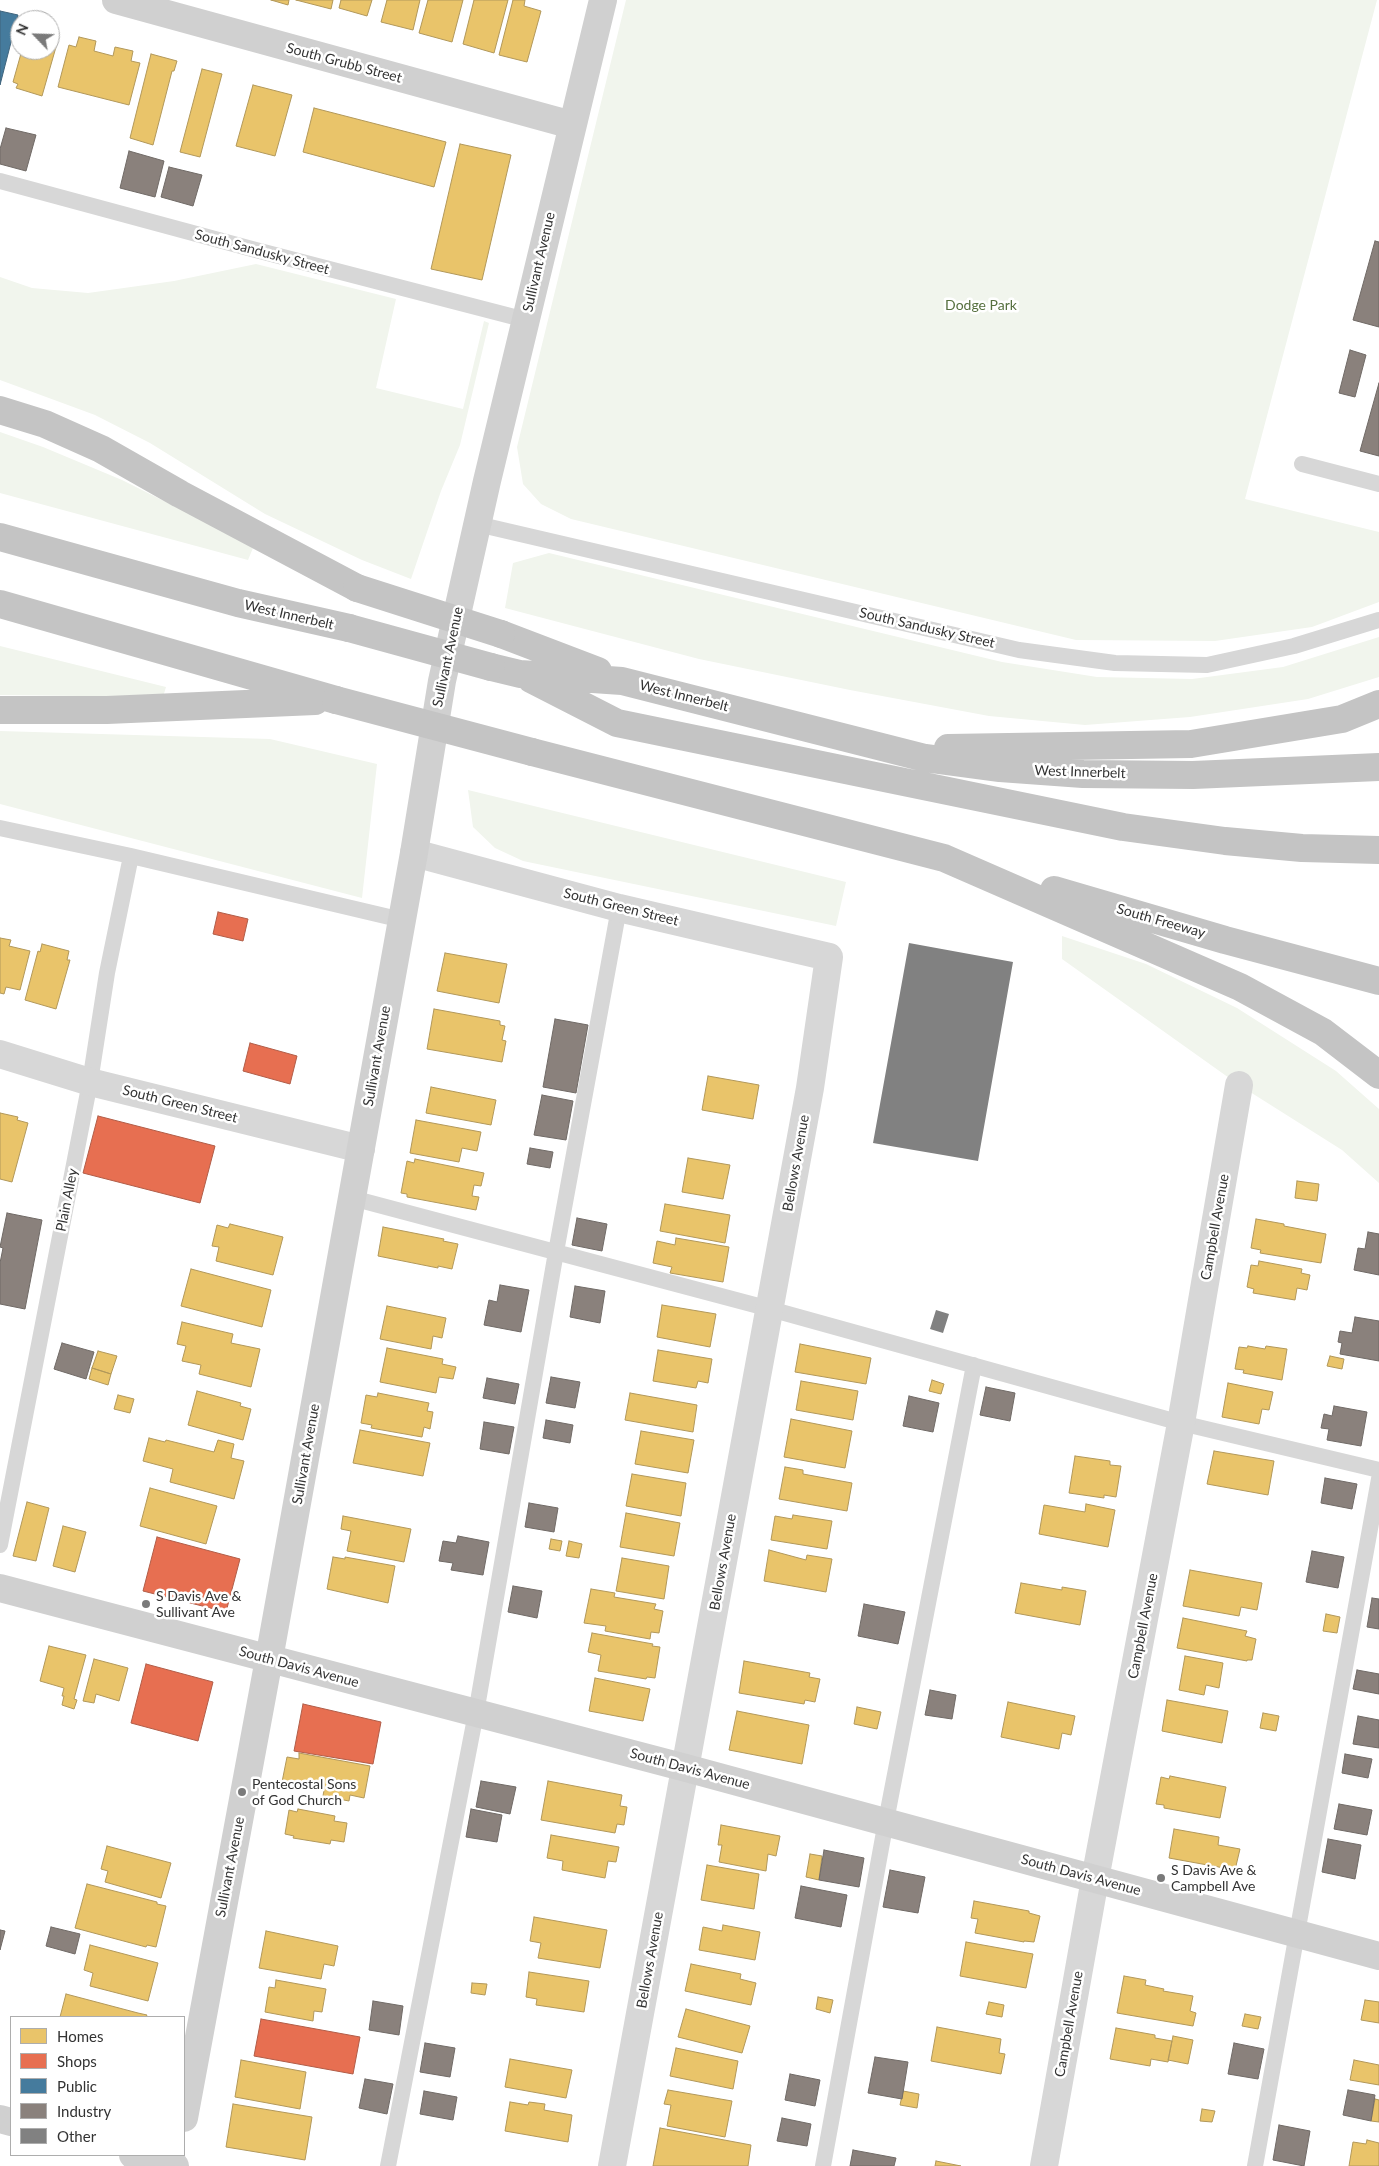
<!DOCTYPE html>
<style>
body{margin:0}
#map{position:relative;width:1379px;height:2166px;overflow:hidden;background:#fff;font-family:Lato,sans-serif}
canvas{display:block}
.legend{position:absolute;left:10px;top:2016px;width:175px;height:140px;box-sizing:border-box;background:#fff;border:1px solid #adadad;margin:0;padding:6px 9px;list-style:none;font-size:15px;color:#333}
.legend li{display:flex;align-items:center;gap:10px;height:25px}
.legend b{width:25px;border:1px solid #adadad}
.north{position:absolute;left:10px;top:10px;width:50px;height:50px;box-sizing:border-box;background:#fff;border:1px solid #adadad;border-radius:50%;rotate:294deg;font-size:14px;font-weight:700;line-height:20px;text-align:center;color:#333}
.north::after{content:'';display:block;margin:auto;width:18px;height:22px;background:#7a7a7a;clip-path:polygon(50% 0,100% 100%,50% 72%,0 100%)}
</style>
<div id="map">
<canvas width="1379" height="2166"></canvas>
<ul class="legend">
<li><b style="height:14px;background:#e9c46a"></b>Homes</li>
<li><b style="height:14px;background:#e76f51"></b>Shops</li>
<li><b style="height:14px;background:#457b9d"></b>Public</li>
<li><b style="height:14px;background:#8a817c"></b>Industry</li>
<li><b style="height:14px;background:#818181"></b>Other</li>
</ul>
<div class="north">N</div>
</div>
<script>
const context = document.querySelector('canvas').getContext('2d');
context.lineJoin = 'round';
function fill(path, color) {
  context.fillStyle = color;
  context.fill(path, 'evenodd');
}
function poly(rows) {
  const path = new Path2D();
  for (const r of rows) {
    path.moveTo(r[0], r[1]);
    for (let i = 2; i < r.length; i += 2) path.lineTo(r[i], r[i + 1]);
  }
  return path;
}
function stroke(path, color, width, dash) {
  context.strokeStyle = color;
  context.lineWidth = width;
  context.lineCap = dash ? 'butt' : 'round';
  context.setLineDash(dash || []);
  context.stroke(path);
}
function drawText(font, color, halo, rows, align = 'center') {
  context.font = font + ' Lato,sans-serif';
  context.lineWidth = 5;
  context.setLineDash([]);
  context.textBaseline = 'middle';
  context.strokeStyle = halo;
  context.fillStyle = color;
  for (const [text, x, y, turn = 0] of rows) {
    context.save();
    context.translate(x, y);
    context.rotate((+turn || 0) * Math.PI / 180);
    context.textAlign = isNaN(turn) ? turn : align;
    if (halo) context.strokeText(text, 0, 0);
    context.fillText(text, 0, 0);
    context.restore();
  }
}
const green = poly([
 [626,0,1377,0,1245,499,1379,532,1379,602,1312,627,1215,641,1076,640,571,519,541,504,523,484,517,447],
 [256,264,396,299,376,388,463,409,484,321,489,323,460,445,441,491,411,579,362,560,265,514,150,443,95,415,0,380,0,277,32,288,88,293,174,281],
 [0,432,43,447,122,480,180,509,253,548,248,560,0,493],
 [549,553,1002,662,1097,677,1192,679,1283,667,1379,637,1379,677,1308,699,1190,717,1085,725,989,716,850,690,699,659,505,608,513,563],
 [0,646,166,687,163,697,0,695],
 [0,731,270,739,377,764,362,898,0,804],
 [468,790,846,882,836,926,523,861,495,848,473,827],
 [1062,936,1146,964,1237,1008,1336,1071,1379,1109,1379,1183,1342,1150,1239,1085,1062,959]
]);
const homes = poly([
 [271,0,289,0,288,5,271,0],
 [296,0,333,0,331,9,296,0],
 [341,0,372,0,367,16,339,8,341,0],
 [387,0,420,0,413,30,381,22,387,0],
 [428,0,463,0,452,42,419,33,428,0],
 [474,0,508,0,494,53,463,44,474,0],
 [513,0,525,0,524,6,541,11,527,62,499,55,513,0],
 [79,37,96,41,94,51,113,56,115,47,133,51,131,61,140,63,129,105,58,87,69,45,76,47,79,37],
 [50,38,58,40,42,96,16,88,18,84,13,82,22,50,50,50,50,38],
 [151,54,177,61,174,71,172,71,153,145,130,138,151,54],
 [202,69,222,74,200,157,180,152,202,69],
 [253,85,292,95,275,156,236,146,253,85],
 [314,108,446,142,434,187,303,152,314,108],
 [460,144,511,155,482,280,431,269,460,144],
 [0,938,11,940,9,946,30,951,20,990,6,987,4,994,0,993,0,938],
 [42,944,69,951,67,960,70,960,56,1009,25,1000,38,951,40,952,42,944],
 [445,953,507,964,499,1003,437,991,445,953],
 [434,1009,500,1021,500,1025,505,1026,502,1040,506,1041,502,1062,427,1049,434,1009],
 [708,1076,759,1085,753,1119,702,1110,708,1076],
 [431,1087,496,1100,491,1125,426,1113,431,1087],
 [0,1113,18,1117,17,1120,28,1123,12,1182,0,1179,0,1113],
 [416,1120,481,1132,477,1151,462,1148,459,1162,410,1153,416,1120],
 [688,1158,730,1165,723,1199,682,1192,688,1158],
 [415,1159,484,1173,481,1186,474,1185,472,1196,479,1197,476,1210,407,1197,407,1194,401,1193,407,1161,414,1163,415,1159],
 [1297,1181,1319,1184,1317,1201,1295,1198,1297,1181],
 [665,1204,730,1215,725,1243,660,1231,665,1204],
 [1256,1219,1284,1224,1284,1226,1326,1234,1321,1263,1260,1253,1261,1250,1251,1248,1256,1219],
 [230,1224,283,1237,273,1275,216,1261,219,1247,212,1246,217,1225,228,1228,230,1224],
 [383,1227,444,1239,443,1241,458,1244,452,1269,438,1266,438,1268,378,1256,383,1227],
 [676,1238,729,1247,723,1282,670,1273,672,1267,653,1263,657,1241,675,1245,676,1238],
 [1259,1261,1302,1269,1301,1273,1310,1275,1307,1290,1297,1288,1295,1300,1253,1293,1254,1289,1247,1287,1251,1265,1258,1266,1259,1261],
 [191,1269,271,1290,262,1327,181,1306,191,1269],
 [662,1305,716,1314,710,1347,657,1337,662,1305],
 [387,1306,446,1318,442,1338,433,1336,431,1349,380,1339,387,1306],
 [182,1322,233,1334,231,1343,260,1349,251,1387,199,1374,201,1365,182,1361,186,1346,177,1344,182,1322],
 [800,1344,871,1358,866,1384,795,1372,800,1344],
 [1248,1346,1265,1349,1266,1346,1287,1349,1282,1380,1243,1373,1244,1370,1235,1369,1239,1347,1247,1348,1248,1346],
 [387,1348,443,1359,442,1364,456,1367,453,1379,439,1377,436,1393,380,1382,387,1348],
 [658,1350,712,1359,708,1383,698,1381,696,1388,653,1381,658,1350],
 [98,1351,117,1356,111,1374,92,1368,98,1351],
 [1330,1356,1344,1359,1342,1369,1327,1366,1330,1356],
 [92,1368,111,1374,108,1385,89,1379,92,1368],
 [932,1380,944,1384,941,1394,929,1391,932,1380],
 [801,1381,858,1391,853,1420,796,1410,801,1381],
 [1228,1383,1273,1392,1269,1410,1262,1409,1259,1424,1222,1417,1228,1383],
 [197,1391,241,1403,240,1406,251,1409,243,1440,188,1425,197,1391],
 [378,1393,429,1403,427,1411,433,1412,430,1429,424,1427,422,1437,371,1428,372,1425,361,1423,366,1395,377,1397,378,1393],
 [630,1393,697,1405,693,1432,625,1420,630,1393],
 [118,1395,134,1399,130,1413,114,1409,118,1395],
 [791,1419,852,1431,845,1468,784,1457,791,1419],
 [360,1430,430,1443,423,1476,353,1463,360,1430],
 [641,1431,694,1440,688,1473,635,1464,641,1431],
 [149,1438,165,1442,166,1440,214,1452,218,1440,234,1444,231,1458,244,1461,234,1499,170,1482,173,1469,143,1461,149,1438],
 [1214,1451,1274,1461,1268,1495,1207,1484,1214,1451],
 [1075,1456,1110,1461,1110,1465,1121,1466,1116,1497,1104,1495,1104,1498,1069,1493,1075,1456],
 [785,1467,803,1470,803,1474,852,1483,847,1511,779,1499,785,1467],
 [632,1474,686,1483,681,1516,626,1506,632,1474],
 [150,1488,217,1506,206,1544,140,1526,150,1488],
 [27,1502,49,1508,36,1561,13,1556,27,1502],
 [1086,1504,1115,1510,1108,1547,1039,1534,1044,1505,1085,1512,1086,1504],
 [626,1513,680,1523,674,1556,620,1547,626,1513],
 [793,1515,832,1521,827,1549,771,1540,775,1516,792,1519,793,1515],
 [343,1516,411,1529,404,1562,347,1551,351,1531,341,1529,343,1516],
 [63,1526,86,1532,75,1572,53,1566,63,1526],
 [551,1539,562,1541,560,1551,549,1549,551,1539],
 [569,1541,582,1544,579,1558,566,1556,569,1541],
 [769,1550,806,1560,807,1555,832,1559,826,1592,764,1581,769,1550],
 [333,1557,345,1559,345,1557,395,1566,388,1603,327,1589,333,1557],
 [622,1558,669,1566,664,1599,616,1591,622,1558],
 [1190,1570,1262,1583,1257,1610,1241,1607,1239,1616,1183,1606,1190,1570],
 [1021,1583,1062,1590,1062,1587,1086,1591,1080,1625,1015,1613,1021,1583],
 [591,1589,615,1593,614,1597,656,1604,654,1609,663,1611,659,1633,651,1632,650,1639,605,1631,606,1626,584,1623,591,1589],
 [1326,1614,1340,1617,1337,1633,1323,1631,1326,1614],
 [1183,1618,1247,1631,1245,1636,1256,1639,1252,1660,1247,1660,1247,1661,1177,1648,1183,1618],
 [592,1633,653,1644,652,1646,660,1647,655,1678,647,1677,646,1679,598,1671,601,1655,588,1652,592,1633],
 [49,1646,86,1655,74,1699,77,1700,74,1709,62,1705,64,1696,62,1696,64,1688,40,1681,49,1646],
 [1185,1656,1223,1663,1219,1688,1206,1685,1204,1695,1179,1690,1185,1656],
 [94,1659,128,1668,119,1701,96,1694,94,1703,83,1701,94,1659],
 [744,1661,810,1673,809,1677,820,1679,815,1702,805,1700,804,1704,739,1693,744,1661],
 [595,1678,650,1689,643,1721,589,1711,595,1678],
 [1167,1700,1228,1711,1222,1743,1162,1731,1167,1700],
 [1008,1702,1075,1716,1071,1735,1062,1733,1059,1749,1001,1737,1008,1702],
 [857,1707,881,1712,877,1729,854,1724,857,1707],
 [737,1711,809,1725,802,1764,729,1750,737,1711],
 [1263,1713,1279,1716,1276,1731,1260,1728,1263,1713],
 [299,1753,370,1766,364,1798,350,1795,349,1801,323,1796,324,1790,282,1782,287,1757,299,1759,299,1753],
 [1170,1776,1226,1787,1220,1818,1164,1808,1164,1805,1156,1804,1161,1777,1169,1779,1170,1776],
 [548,1781,622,1795,620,1806,627,1807,624,1825,617,1824,615,1833,541,1820,548,1781],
 [298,1809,335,1816,334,1821,347,1823,344,1842,331,1840,330,1844,293,1838,294,1836,285,1834,289,1810,297,1812,298,1809],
 [721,1825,780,1836,776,1856,768,1854,766,1871,719,1862,722,1845,718,1845,721,1825],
 [1174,1829,1219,1837,1218,1845,1240,1849,1235,1870,1169,1858,1174,1829],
 [551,1835,619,1847,616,1862,608,1861,605,1878,562,1870,563,1861,547,1858,551,1835],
 [107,1846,171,1863,161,1898,105,1882,108,1871,101,1869,107,1846],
 [810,1854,822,1856,819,1880,806,1877,810,1854],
 [707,1865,759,1874,754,1909,701,1900,707,1865],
 [87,1884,157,1902,157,1904,166,1906,156,1947,147,1945,146,1947,75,1928,87,1884],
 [974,1901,1029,1911,1029,1913,1040,1916,1034,1942,1024,1941,1024,1942,975,1933,978,1919,971,1918,974,1901],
 [534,1917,607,1930,600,1968,538,1958,541,1943,530,1941,534,1917],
 [723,1925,760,1932,755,1960,699,1950,703,1927,722,1931,723,1925],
 [266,1931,338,1946,334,1966,324,1964,321,1979,259,1968,266,1931],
 [966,1942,1033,1954,1026,1988,960,1976,966,1942],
 [90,1945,158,1963,148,2001,90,1986,93,1973,84,1970,90,1945],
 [691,1964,741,1974,740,1979,756,1983,751,2005,685,1991,691,1964],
 [529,1972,589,1981,584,2012,536,2005,537,1999,526,1997,529,1972],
 [1124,1976,1146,1980,1145,1985,1164,1989,1163,1991,1193,1996,1190,2011,1196,2013,1193,2026,1117,2013,1124,1976],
 [276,1980,326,1989,322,2012,314,2011,313,2021,265,2012,269,1987,275,1988,276,1980],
 [472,1983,487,1984,485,1995,471,1993,472,1983],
 [66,1994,138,2013,147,2015,146,2017,60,2017,66,1994],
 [818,1997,833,2000,830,2013,816,2009,818,1997],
 [1365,2000,1379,2002,1379,2023,1361,2020,1365,2000],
 [989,2002,1004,2005,1002,2017,986,2014,989,2002],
 [686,2009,750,2026,742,2053,678,2037,686,2009],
 [1245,2014,1261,2017,1258,2029,1242,2026,1245,2014],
 [937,2027,1001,2039,999,2053,1005,2054,1001,2074,931,2061,937,2027],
 [1116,2028,1155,2035,1155,2038,1172,2041,1168,2062,1151,2059,1150,2066,1110,2059,1116,2028],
 [1173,2036,1193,2040,1188,2064,1168,2060,1173,2036],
 [676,2048,738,2061,733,2089,670,2076,676,2048],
 [510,2059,572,2070,566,2098,505,2087,510,2059],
 [241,2060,306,2072,300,2109,235,2097,241,2060],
 [1354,2060,1379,2065,1379,2085,1350,2080,1354,2060],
 [668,2090,732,2101,725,2137,667,2126,671,2105,664,2104,668,2090],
 [903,2091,919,2094,917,2108,900,2105,903,2091],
 [1375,2099,1379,2100,1379,2122,1371,2121,1375,2099],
 [510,2102,528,2105,529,2102,545,2104,544,2110,572,2115,568,2142,505,2131,510,2102],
 [233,2104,312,2117,305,2160,226,2147,233,2104],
 [1202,2109,1215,2111,1212,2122,1200,2121,1202,2109],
 [660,2128,751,2145,748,2166,653,2166,660,2128],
 [1367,2140,1379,2143,1379,2166,1349,2166,1353,2142,1366,2144,1367,2140],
 [936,2161,961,2166,935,2166,936,2161]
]);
const shops = poly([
 [218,912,248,919,243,941,213,934,218,912],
 [250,1043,297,1056,290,1084,243,1071,250,1043],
 [98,1116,215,1146,200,1203,83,1173,98,1116],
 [157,1537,240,1559,226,1612,143,1591,157,1537],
 [146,1664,213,1682,198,1741,131,1723,146,1664],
 [303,1704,381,1722,373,1764,294,1751,303,1704],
 [261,2019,360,2037,353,2074,254,2056,261,2019]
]);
const public = poly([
 [0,11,18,15,0,85,0,11]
]);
const industry = poly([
 [6,128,36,135,26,171,0,164,0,149,6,128],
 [129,151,164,161,155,197,120,188,129,151],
 [169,167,202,175,193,206,161,197,169,167],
 [1375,241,1379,242,1379,327,1353,320,1375,241],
 [1350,350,1366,355,1355,397,1339,393,1350,350],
 [1379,383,1379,456,1360,451,1379,383],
 [555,1019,588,1025,576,1093,543,1087,555,1019],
 [542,1095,573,1101,566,1140,534,1135,542,1095],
 [530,1148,553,1152,550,1168,527,1164,530,1148],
 [7,1213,42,1220,25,1309,0,1304,0,1263,3,1248,0,1247,7,1213],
 [577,1218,607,1224,602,1251,572,1245,577,1218],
 [1368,1232,1379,1234,1379,1275,1354,1270,1358,1248,1365,1249,1368,1232],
 [500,1285,529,1290,521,1332,484,1325,489,1300,497,1302,500,1285],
 [575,1286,605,1291,600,1323,570,1317,575,1286],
 [1355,1317,1379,1321,1379,1361,1340,1354,1342,1343,1338,1342,1340,1331,1352,1333,1355,1317],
 [62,1343,94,1352,86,1379,54,1369,62,1343],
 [551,1377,580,1382,575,1408,546,1403,551,1377],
 [487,1378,519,1384,515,1404,483,1398,487,1378],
 [986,1387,1015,1393,1010,1421,980,1415,986,1387],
 [909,1396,939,1403,933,1432,903,1426,909,1396],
 [1334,1406,1367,1412,1361,1446,1327,1440,1329,1429,1321,1428,1324,1414,1332,1416,1334,1406],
 [546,1420,573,1425,570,1443,543,1438,546,1420],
 [484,1422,514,1427,509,1454,480,1449,484,1422],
 [1325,1478,1357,1484,1352,1509,1321,1503,1325,1478],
 [529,1503,558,1508,554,1532,525,1527,529,1503],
 [458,1536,489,1542,483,1575,451,1570,453,1563,439,1561,443,1541,456,1543,458,1536],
 [1312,1551,1344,1557,1338,1588,1306,1582,1312,1551],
 [513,1586,542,1591,537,1618,508,1612,513,1586],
 [1372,1598,1379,1599,1379,1629,1367,1627,1372,1598],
 [864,1604,905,1612,898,1644,858,1636,864,1604],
 [1357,1670,1379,1674,1379,1694,1353,1689,1357,1670],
 [930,1690,956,1695,952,1719,925,1715,930,1690],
 [1358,1716,1379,1720,1379,1748,1353,1744,1358,1716],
 [1345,1754,1372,1759,1368,1778,1342,1773,1345,1754],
 [481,1781,516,1787,510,1814,476,1807,481,1781],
 [1339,1804,1372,1810,1367,1835,1334,1829,1339,1804],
 [471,1809,502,1815,497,1842,466,1837,471,1809],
 [1328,1839,1361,1845,1355,1879,1322,1872,1328,1839],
 [824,1850,864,1858,859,1887,819,1880,824,1850],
 [890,1870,925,1877,918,1913,883,1907,890,1870],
 [801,1886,847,1895,841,1927,795,1918,801,1886],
 [51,1927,80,1934,75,1954,46,1946,51,1927],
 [0,1930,5,1931,0,1950,0,1930],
 [373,2001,403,2006,399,2035,369,2030,373,2001],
 [425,2043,455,2048,450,2077,420,2072,425,2043],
 [1234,2043,1264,2049,1258,2079,1228,2074,1234,2043],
 [875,2057,908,2062,902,2099,868,2093,875,2057],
 [790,2074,820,2080,815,2106,785,2100,790,2074],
 [365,2079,393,2084,387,2114,359,2108,365,2079],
 [1348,2090,1375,2095,1371,2121,1343,2115,1348,2090],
 [424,2091,457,2097,453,2120,420,2114,424,2091],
 [782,2118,811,2124,807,2146,777,2141,782,2118],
 [1279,2125,1310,2131,1304,2166,1273,2160,1279,2125],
 [853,2150,896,2158,894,2166,850,2166,853,2150]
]);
const building = poly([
 [909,943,1013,962,978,1161,873,1143],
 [936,1310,949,1314,943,1333,930,1329]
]);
const lane = poly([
 [0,181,252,249,526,320],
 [1302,464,1379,484],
 [477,524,1019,650,1115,663,1207,665,1294,646,1379,620],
 [0,828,131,856,402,920],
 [352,1198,770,1309,1181,1423,1379,1470],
 [0,1545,90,1082,107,973,131,856],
 [388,2166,476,1713,556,1252,619,908],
 [823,2166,886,1821,974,1365],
 [1255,2166,1379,1479]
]);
const street = poly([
 [414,853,619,908,829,957,810,1088,612,2166],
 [0,1054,90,1082,361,1149],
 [1044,2166,1095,1879,1181,1423,1239,1085]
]);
const secondary = poly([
 [116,0,572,125],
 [0,1588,686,1768,1379,1956],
 [184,2118,269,1659,414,853,442,681,487,481,603,0],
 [0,2119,11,2122],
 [133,2155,175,2166]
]);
const highway = poly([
 [0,410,45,424,101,449,180,494,357,588],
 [0,537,238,603,349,628],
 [0,604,336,700],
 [501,634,598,671],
 [491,667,520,674,622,681,925,758,1000,768,1083,774,1193,775,1379,767],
 [531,679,617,723,1123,827,1225,841,1302,848,1379,850],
 [0,710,107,710,315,701],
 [948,748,1191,744,1342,719,1379,704],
 [532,752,944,858,1240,987,1323,1032,1379,1075],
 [1054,890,1225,940,1379,981]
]);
const highwayBridge = poly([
 [357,588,501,634],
 [349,628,491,667],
 [336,700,532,752]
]);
const markers = [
 [146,1604,5,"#7a7a7a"],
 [242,1792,5,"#7a7a7a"],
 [1161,1878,5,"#7a7a7a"]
];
const streetNames = [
 ["South Grubb Street",344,63,15],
 ["South Sandusky Street",262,252,15],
 ["Sullivant Avenue",539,262,-77],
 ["West Innerbelt",289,615,13],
 ["South Sandusky Street",927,628,13],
 ["Sullivant Avenue",448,657,-78],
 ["West Innerbelt",684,696,14],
 ["West Innerbelt",1080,772,2],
 ["South Green Street",621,907,14],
 ["South Freeway",1161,921,16],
 ["Sullivant Avenue",377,1056,-80],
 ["South Green Street",180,1104,14],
 ["Bellows Avenue",796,1163,-80],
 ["Plain Alley",67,1200,-79],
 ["Campbell Avenue",1215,1227,-80],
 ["Sullivant Avenue",306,1454,-80],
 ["Bellows Avenue",723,1562,-80],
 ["Campbell Avenue",1143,1626,-79],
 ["South Davis Avenue",299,1667,15],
 ["South Davis Avenue",690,1769,15],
 ["Sullivant Avenue",230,1867,-79],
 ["South Davis Avenue",1081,1875,15],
 ["Bellows Avenue",650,1960,-80],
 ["Campbell Avenue",1069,2024,-80]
];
const parkNames = [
 ["Dodge Park",981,305]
];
const poiNames = [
 ["S Davis Ave &",156,1596],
 ["Sullivant Ave",156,1612],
 ["Pentecostal Sons",252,1784],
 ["of God Church",252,1800],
 ["S Davis Ave &",1171,1870],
 ["Campbell Ave",1171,1886]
];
fill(green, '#f1f5ed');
fill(homes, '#e9c46a');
stroke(homes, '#b2985a', 1);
fill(shops, '#e76f51');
stroke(shops, '#b15d48', 1);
fill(public, '#457b9d');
stroke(public, '#40657d', 1);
fill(industry, '#8a817c');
stroke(industry, '#706a66', 1);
fill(building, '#818181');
stroke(lane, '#d7d7d7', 16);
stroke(street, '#d7d7d7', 28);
stroke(secondary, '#d0d0d0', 28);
stroke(highway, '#c4c4c4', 28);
stroke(highwayBridge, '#c4c4c4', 28);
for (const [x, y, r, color] of markers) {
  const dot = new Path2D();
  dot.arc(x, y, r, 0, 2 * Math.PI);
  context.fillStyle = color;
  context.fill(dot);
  stroke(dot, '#fff', 2);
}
drawText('14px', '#333', '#fff', streetNames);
drawText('14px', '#56703f', '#fff', parkNames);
drawText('14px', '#333', '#fff', poiNames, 'left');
</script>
